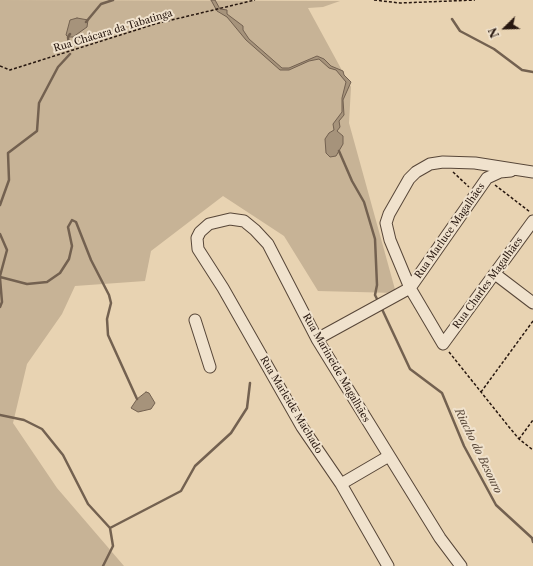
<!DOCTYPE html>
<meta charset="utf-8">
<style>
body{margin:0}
#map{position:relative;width:533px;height:566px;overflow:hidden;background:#e8d3b2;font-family:"Libre Caslon Text",serif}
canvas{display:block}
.north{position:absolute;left:485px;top:8px;width:40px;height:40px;-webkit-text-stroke:3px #f0e2cd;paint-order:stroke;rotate:247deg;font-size:11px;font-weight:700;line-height:16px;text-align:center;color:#27170f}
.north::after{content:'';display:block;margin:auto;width:14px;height:18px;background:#27170f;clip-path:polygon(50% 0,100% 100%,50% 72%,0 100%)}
</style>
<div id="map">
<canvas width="533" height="566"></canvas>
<div class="north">N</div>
</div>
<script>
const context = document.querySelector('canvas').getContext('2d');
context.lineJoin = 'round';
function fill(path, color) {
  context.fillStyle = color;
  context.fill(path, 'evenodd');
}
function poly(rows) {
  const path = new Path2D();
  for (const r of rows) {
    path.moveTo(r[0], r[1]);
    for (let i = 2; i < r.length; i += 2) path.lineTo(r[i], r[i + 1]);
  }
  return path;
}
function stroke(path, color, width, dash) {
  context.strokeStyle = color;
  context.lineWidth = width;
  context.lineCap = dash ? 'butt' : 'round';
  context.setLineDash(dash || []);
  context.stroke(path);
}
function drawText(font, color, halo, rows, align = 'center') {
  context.font = font + ' "Libre Caslon Text",serif';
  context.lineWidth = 4;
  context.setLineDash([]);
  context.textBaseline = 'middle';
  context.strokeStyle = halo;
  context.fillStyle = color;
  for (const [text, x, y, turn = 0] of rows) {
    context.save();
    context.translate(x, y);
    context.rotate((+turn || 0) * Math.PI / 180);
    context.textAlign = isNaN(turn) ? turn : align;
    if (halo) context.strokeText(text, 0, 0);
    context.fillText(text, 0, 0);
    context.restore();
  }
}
const green = poly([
 [0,0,340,1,323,7,308,8,351,87,349,123,396,293,318,291,284,236,223,196,151,251,145,281,75,286,62,314,27,364,13,423,57,488,124,566,0,566]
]);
const water = poly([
 [211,0,215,0,220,9,227,10,227,14,243,26,243,30,249,39,282,68,289,68,317,56,324,59,331,66,343,71,344,75,351,82,343,100,344,115,339,121,340,127,337,131,343,136,343,144,336,156,330,157,326,153,325,139,329,133,334,130,333,124,342,112,342,98,346,82,336,70,329,68,319,59,309,61,289,70,280,70,246,40,227,17,217,11,211,0],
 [77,18,88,20,87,27,73,37,68,37,66,35,70,20,77,18],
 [146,392,149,393,155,403,151,409,138,412,131,408,137,399,146,392]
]);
const stream = poly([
 [452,19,460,31,494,49,522,70,533,72],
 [86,22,101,4,113,0],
 [69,47,68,37,70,34],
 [339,151,352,181,364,202,375,239,377,285,375,295,378,301],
 [0,205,9,180,8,153,37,131,39,103,58,67,70,54],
 [0,234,7,250,0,276],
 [0,277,27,284,47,282,60,273,69,259,72,246,68,227,72,220,76,222,91,260,109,295,111,303,107,319,108,335,137,399],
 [0,278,2,302,0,307],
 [381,307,410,369,442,393,464,446,496,505,532,538,533,542],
 [0,415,24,420,42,429,63,455,88,504,110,528,113,546,103,566],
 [110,528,181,491,195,466,231,433,247,408,250,383]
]);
const path = poly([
 [374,0,400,3,475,0],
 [0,66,10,70,155,24,255,0],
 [453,172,469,187],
 [495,185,530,212],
 [449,352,509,427,519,439,533,450],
 [481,392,533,321],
 [519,439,533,420]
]);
const minor = poly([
 [533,172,475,163,443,162,430,164,416,172,409,179,389,214,386,223,390,240,410,288,443,344,533,221],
 [495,274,533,303],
 [195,320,210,367],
 [317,339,410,288,487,178,500,172,511,171],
 [341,484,389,456],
 [388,566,341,484,302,427,223,288,198,249,197,238,200,232,209,224,230,219,244,221,255,230,268,244,317,339,440,538,461,566]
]);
const streetNames = [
 ["Rua Chácara da Tabatinga",113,31,-17],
 ["Rua Marluce Magalhães",450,231,-55],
 ["Rua Charles Magalhães",488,283,-54],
 ["Rua Marineide Magalhães",336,368,60],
 ["Rua Marleide Machado",291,405,59]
];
const waterNames = [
 ["Riacho do Besouro",478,451,64]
];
fill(green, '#c7b396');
fill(water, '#a6937b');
stroke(water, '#736150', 1);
stroke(stream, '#736150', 2.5);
stroke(minor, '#574638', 13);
stroke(path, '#27170f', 1.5, [3, 2]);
stroke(minor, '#f0e2cd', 11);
drawText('10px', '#27170f', '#f0e2cd', streetNames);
drawText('italic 11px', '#5a493a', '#f0e2cd', waterNames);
</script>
